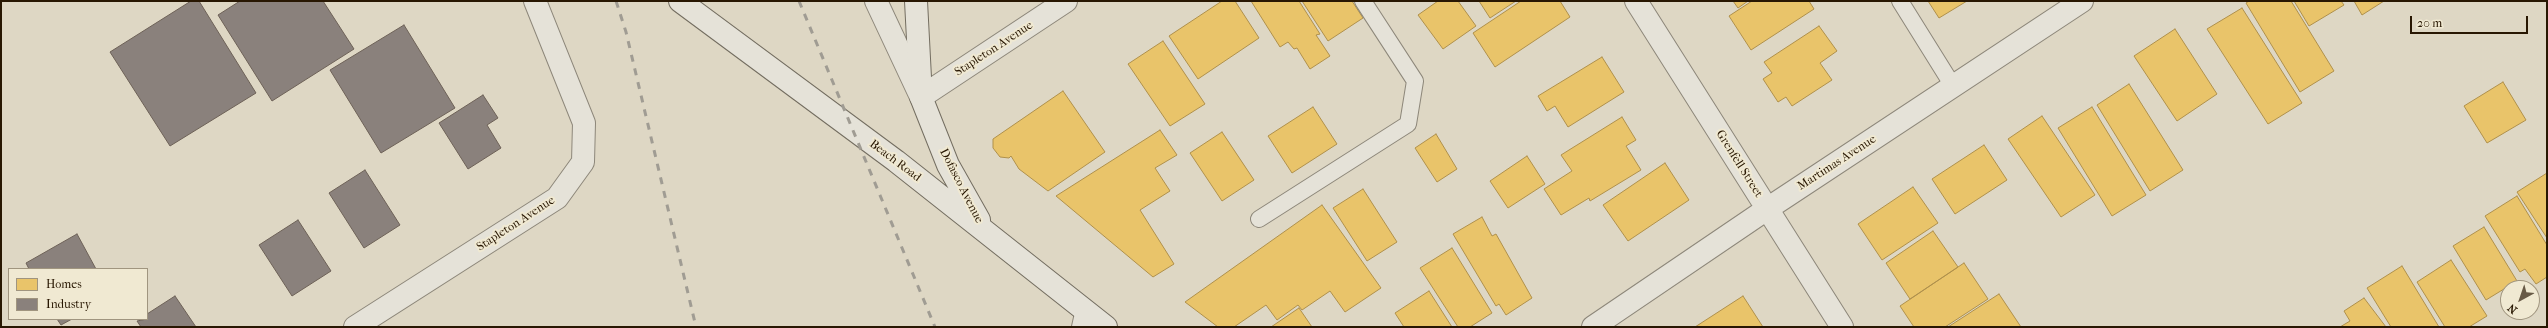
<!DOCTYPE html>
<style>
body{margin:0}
#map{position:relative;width:2548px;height:328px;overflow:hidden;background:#ded7c4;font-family:"IM FELL French Canon",serif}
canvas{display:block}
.frame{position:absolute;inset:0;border:2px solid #281702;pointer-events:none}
.legend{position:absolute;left:8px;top:268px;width:140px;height:52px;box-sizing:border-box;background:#f0e9d2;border:1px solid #a0957f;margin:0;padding:5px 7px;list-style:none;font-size:12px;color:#281702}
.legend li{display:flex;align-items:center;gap:8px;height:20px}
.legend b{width:20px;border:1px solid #a0957f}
.north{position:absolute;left:2500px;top:280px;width:40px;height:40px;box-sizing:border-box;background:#f0e9d2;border:1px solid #a0957f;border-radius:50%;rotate:220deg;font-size:11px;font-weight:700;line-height:16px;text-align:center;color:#281702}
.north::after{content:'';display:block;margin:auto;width:14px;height:18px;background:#685a46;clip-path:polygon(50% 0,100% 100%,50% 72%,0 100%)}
.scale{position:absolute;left:2410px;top:16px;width:118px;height:18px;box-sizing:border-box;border:2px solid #281702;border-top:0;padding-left:5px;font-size:12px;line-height:14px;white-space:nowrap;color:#281702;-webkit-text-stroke:3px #f0e9d2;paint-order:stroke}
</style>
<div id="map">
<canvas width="2548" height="328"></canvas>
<div class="frame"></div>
<ul class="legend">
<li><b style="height:11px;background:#e9c46a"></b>Homes</li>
<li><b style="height:11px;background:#8a817c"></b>Industry</li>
</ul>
<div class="north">N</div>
<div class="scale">20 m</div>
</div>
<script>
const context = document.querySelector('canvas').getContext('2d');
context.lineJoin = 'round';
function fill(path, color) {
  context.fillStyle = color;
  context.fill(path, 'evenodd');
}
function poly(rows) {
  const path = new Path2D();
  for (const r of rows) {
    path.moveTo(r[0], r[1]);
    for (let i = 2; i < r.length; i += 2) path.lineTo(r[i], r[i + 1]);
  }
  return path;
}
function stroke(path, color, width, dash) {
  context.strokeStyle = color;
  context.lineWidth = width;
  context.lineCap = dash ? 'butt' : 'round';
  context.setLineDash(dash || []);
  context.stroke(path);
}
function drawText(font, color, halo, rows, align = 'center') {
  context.font = font + ' "IM FELL French Canon",serif';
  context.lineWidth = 4;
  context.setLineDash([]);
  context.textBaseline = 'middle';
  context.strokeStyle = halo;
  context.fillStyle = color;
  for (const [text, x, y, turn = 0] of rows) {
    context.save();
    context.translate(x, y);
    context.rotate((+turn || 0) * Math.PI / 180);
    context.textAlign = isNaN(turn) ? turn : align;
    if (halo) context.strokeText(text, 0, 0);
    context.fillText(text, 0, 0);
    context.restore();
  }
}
const homes = poly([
 [1222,1,1235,1,1259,38,1198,79,1169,36,1222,1],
 [1251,1,1299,1,1320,34,1316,35,1330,56,1310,69,1297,48,1294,49,1288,42,1280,47,1251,1],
 [1302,1,1352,1,1363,18,1328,41,1302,1],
 [1438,1,1458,1,1476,26,1443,49,1418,15,1438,1],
 [1479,1,1516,1,1490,18,1479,1],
 [1521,1,1560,1,1570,17,1495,67,1473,33,1521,1],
 [1733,1,1748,1,1738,8,1733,1],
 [1752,1,1809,1,1814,9,1751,50,1729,16,1752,1],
 [1928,1,1967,1,1939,18,1928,1],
 [2249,1,2291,1,2334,71,2300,92,2246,3,2249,1],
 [2294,1,2341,1,2344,5,2309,26,2294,1],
 [2354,1,2384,1,2362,15,2354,1],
 [2242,8,2302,103,2268,124,2207,29,2242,8],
 [1819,26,1837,51,1820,63,1832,80,1792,106,1786,97,1778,102,1763,79,1772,73,1764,62,1819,26],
 [2175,29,2217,94,2177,121,2134,56,2175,29],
 [1163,41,1205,104,1170,126,1128,64,1163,41],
 [1602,57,1624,92,1568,127,1555,106,1547,111,1538,96,1602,57],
 [2503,82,2526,120,2487,143,2464,106,2503,82],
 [2129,84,2183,170,2150,191,2097,105,2129,84],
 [1063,91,1105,152,1048,191,1019,169,1011,156,1009,158,1000,157,993,148,993,139,1063,91],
 [1313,107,1337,144,1292,173,1268,136,1313,107],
 [2092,107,2146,195,2112,216,2058,128,2092,107],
 [2042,116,2095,195,2061,217,2008,139,2042,116],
 [1622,117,1636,140,1626,146,1641,170,1590,201,1589,198,1561,215,1544,189,1572,171,1561,155,1622,117],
 [1160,130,1177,155,1155,168,1170,191,1140,210,1174,264,1153,277,1056,196,1160,130],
 [1222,132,1254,180,1222,201,1190,153,1222,132],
 [1436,134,1457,169,1437,182,1415,148,1436,134],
 [1984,145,2007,180,1955,214,1932,179,1984,145],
 [1527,156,1545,184,1508,208,1490,181,1527,156],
 [1665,163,1689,200,1628,241,1603,205,1665,163],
 [2547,173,2547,238,2517,192,2547,173],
 [1913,187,1938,223,1882,260,1858,224,1913,187],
 [1363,189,1397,242,1367,261,1333,208,1363,189],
 [2517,196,2547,245,2547,277,2536,284,2525,269,2520,272,2485,216,2517,196],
 [1322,205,1381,288,1345,312,1330,291,1302,310,1298,305,1277,320,1266,305,1234,327,1218,327,1185,302,1322,205],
 [1482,217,1492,236,1496,234,1532,298,1506,315,1499,304,1496,306,1453,234,1482,217],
 [2484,227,2517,281,2486,300,2453,246,2484,227],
 [1933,231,1958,267,1910,299,1886,263,1933,231],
 [1452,248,1492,313,1470,327,1458,327,1420,268,1452,248],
 [2451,260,2487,316,2469,327,2445,327,2417,282,2451,260],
 [1964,263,1988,299,1945,327,1914,327,1900,306,1964,263],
 [2402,266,2439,327,2391,327,2367,288,2402,266],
 [1429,291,1452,327,1404,327,1395,313,1429,291],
 [1999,294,2021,327,1948,327,1999,294],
 [1743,296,1763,327,1695,327,1743,296],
 [2364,298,2386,327,2340,327,2350,321,2344,311,2364,298],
 [1299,308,1312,327,1271,327,1299,308]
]);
const industry = poly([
 [191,1,199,1,256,93,170,146,110,52,191,1],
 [240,1,323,1,354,49,272,101,218,15,240,1],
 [404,25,455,108,381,153,330,70,404,25],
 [483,95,498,118,487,125,501,148,468,169,439,123,483,95],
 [365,170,400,225,364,248,329,193,365,170],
 [298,220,331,271,292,296,259,245,298,220],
 [77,234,96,269,29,269,26,263,77,234],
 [175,296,196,327,141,327,137,321,147,319,147,314,175,296],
 [57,319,72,319,61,325,57,319]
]);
const lane = poly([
 [1900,1,1953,86],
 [1259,219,1408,124,1415,81,1363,1],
 [1080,327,1084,309]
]);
const street = poly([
 [876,1,921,97,1066,1],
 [1636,1,1842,327],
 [355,327,557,198,583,162,584,123,535,1],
 [1593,327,1767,209,2082,1]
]);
const secondary = poly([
 [680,1,896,161,1106,327],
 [916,1,921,97,948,165,979,220]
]);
const rail = poly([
 [616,1,626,32,696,327],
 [799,1,935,327]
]);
const streetNames = [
 ["Stapleton Avenue",994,49,-33],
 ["Beach Road",895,161,37],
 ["Martimas Avenue",1837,163,-33],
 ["Grenfell Street",1739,164,58],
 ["Dofasco Avenue",961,186,63],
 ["Stapleton Avenue",516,224,-33]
];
fill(homes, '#e9c46a');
stroke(homes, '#af904b', 1);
fill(industry, '#8a817c');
stroke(industry, '#6d6157', 1);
stroke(lane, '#8d877a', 18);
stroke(street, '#8d877a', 24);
stroke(secondary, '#736d60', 24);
stroke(lane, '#e5e2d8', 16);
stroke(street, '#e5e2d8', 22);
stroke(secondary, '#e5e2d8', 22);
stroke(rail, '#a09c93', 3, [7, 7]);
drawText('12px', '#281702', '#f0e9d2', streetNames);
</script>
